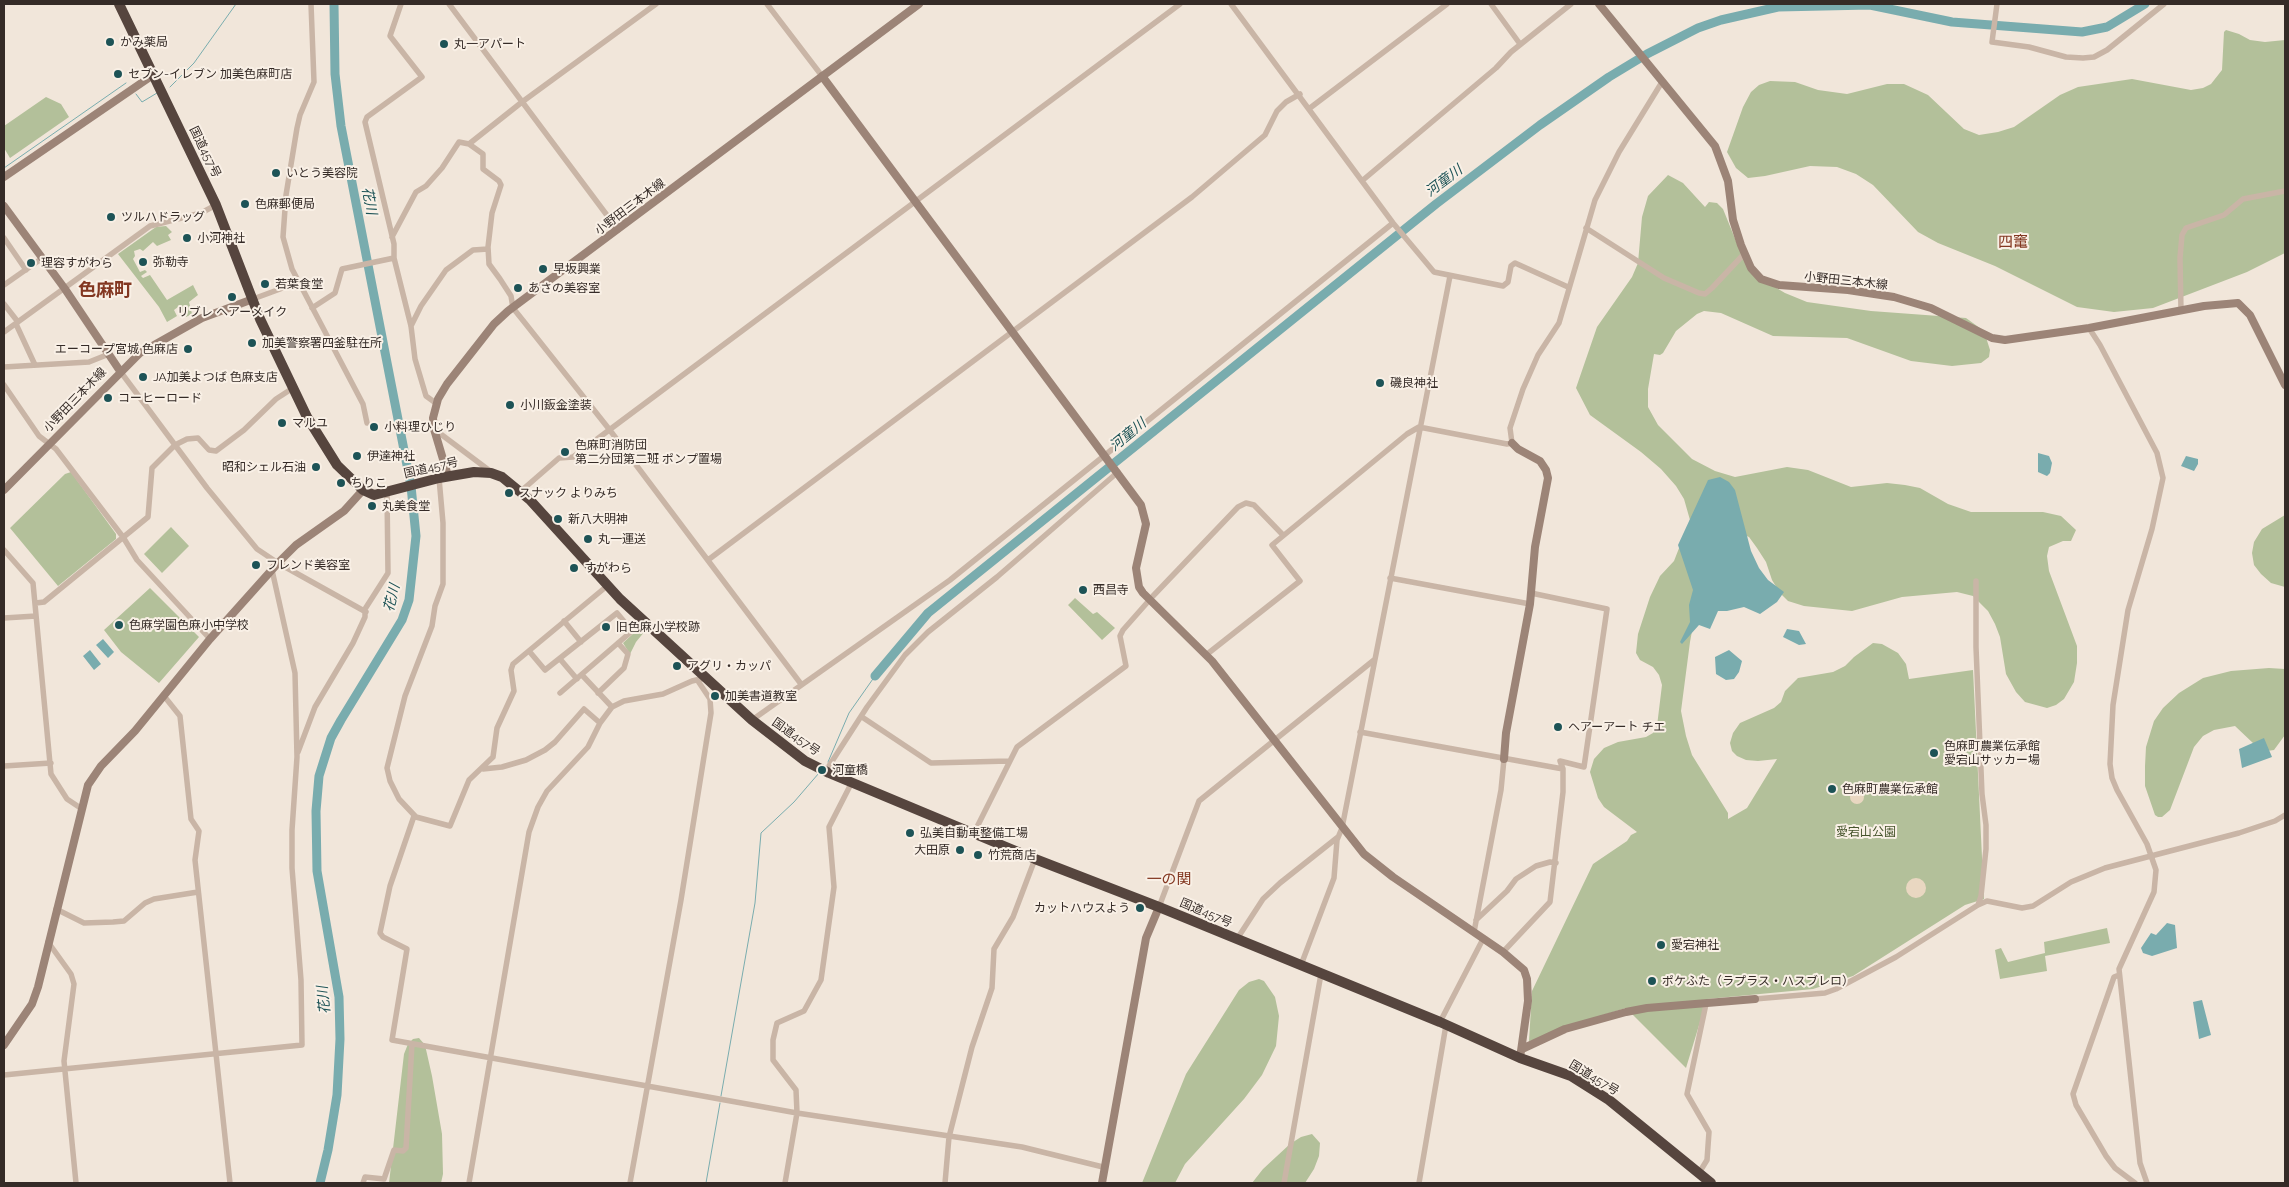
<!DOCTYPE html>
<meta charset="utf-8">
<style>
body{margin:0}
#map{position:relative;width:2289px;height:1187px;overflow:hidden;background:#f1e6da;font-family:Raleway,sans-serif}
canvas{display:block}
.frame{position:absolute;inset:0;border:5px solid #352b27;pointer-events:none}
</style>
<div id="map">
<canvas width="2289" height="1187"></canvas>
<div class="frame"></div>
</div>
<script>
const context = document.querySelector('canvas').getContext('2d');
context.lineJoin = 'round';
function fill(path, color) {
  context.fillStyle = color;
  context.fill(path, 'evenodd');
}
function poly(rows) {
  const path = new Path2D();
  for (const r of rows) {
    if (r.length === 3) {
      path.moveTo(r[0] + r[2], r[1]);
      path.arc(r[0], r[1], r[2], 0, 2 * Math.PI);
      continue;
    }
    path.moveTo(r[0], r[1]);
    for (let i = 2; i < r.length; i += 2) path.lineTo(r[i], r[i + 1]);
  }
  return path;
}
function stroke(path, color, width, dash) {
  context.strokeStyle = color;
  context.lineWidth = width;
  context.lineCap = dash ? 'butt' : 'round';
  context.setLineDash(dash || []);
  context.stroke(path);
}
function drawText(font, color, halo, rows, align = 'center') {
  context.font = font + ' Raleway,"Noto Sans JP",sans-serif';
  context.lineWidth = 4;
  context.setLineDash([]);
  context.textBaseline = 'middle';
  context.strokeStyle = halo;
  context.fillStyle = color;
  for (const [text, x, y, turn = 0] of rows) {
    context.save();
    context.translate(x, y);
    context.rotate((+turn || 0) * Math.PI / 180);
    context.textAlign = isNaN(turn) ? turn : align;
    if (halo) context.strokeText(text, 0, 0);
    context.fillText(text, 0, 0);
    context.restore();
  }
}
const green = poly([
 [2226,30,2239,34,2250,40,2265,42,2285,40,2285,253,2247,272,2153,308,2114,312,2077,307,1995,266,1938,243,1918,232,1873,185,1856,174,1837,167,1810,166,1765,176,1748,178,1736,168,1727,152,1743,107,1751,92,1759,85,1770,81,1795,82,1818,90,1847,94,1887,84,1904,84,1928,95,1964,129,1979,135,1998,132,2014,127,2060,95,2078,87,2132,79,2191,90,2203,88,2211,84,2222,70,2224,32],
 [46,97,61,104,69,117,10,158,4,148,4,126],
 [1668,175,1683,183,1705,207,1709,202,1717,203,1723,209,1740,251,1768,283,1785,293,1807,302,1871,311,1966,318,1984,331,1990,350,1989,357,1981,363,1952,366,1911,361,1847,338,1773,336,1721,313,1704,311,1697,314,1676,331,1663,353,1660,355,1654,354,1648,389,1648,407,1658,425,1692,459,1715,471,1735,477,1787,467,1808,470,1851,487,1887,483,1905,485,1920,488,1948,504,1971,512,2043,512,2061,516,2076,530,2071,541,2063,541,2049,547,2047,556,2049,571,2077,646,2077,663,2074,682,2064,699,2056,705,2047,708,2025,702,2016,692,2006,674,2000,637,1995,624,1988,611,1973,596,1957,592,1902,597,1852,611,1804,606,1788,601,1780,593,1772,580,1766,562,1757,548,1749,537,1740,533,1703,571,1690,642,1681,711,1686,736,1692,755,1728,813,1728,819,1747,808,1777,759,1758,761,1746,760,1737,756,1732,751,1730,743,1733,733,1740,723,1774,708,1781,702,1785,691,1798,678,1833,672,1845,666,1854,657,1873,643,1882,644,1898,653,1906,664,1909,679,1973,670,1984,899,1965,905,1853,976,1813,989,1707,999,1686,1068,1626,1008,1564,1027,1538,1040,1529,1041,1532,991,1593,864,1627,841,1631,835,1637,832,1604,807,1598,798,1590,772,1594,759,1604,748,1618,742,1646,737,1653,733,1657,726,1662,685,1659,675,1653,667,1640,660,1636,653,1638,634,1650,597,1660,576,1674,561,1690,520,1684,499,1676,486,1661,469,1641,452,1590,415,1576,388,1597,327,1632,277,1638,263,1642,217,1648,196],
 [166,226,172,232,168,235,171,240,157,246,153,242,143,251,140,249,134,251,135,256,133,259,140,272,145,270,147,272,141,276,143,278,150,275,167,300,193,285,198,295,189,302,192,314,186,317,178,307,174,310,177,316,167,322,159,307,118,254,156,227],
 [71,472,116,534,116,539,58,586,10,528,65,474],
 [2285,515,2285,587,2271,583,2261,574,2254,565,2252,553,2254,542,2262,529],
 [171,527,189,546,162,573,144,554],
 [150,588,199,637,159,683,121,652,104,630],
 [1075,598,1093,614,1097,612,1115,628,1102,640,1068,605],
 [633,620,645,631,636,642,630,654,623,643,636,631,631,625],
 [2269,668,2285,669,2285,735,2274,750,2267,751,2254,744,2235,726,2214,730,2203,736,2194,747,2170,810,2162,817,2158,817,2155,815,2145,786,2145,766,2146,747,2154,721,2163,708,2179,693,2203,678,2231,671],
 [2107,928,2110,943,2045,956,2047,971,2000,979,1995,950,2001,948,2008,962,2045,953,2044,942],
 [1259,979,1264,981,1275,997,1279,1016,1276,1046,1262,1075,1244,1099,1185,1164,1175,1183,1142,1183,1186,1074,1239,990,1249,982],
 [419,1038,425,1045,432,1076,442,1134,443,1174,441,1183,389,1183,404,1054,408,1044,413,1039],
 [1312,1134,1320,1143,1319,1156,1314,1169,1305,1183,1252,1183,1263,1169,1290,1144,1301,1137]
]);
const plaza = poly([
 [1857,797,7],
 [1916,888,10]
]);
const water = poly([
 [2038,453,2049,456,2052,463,2050,473,2047,476,2038,472],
 [2186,456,2198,459,2198,464,2194,471,2181,466],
 [1720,477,1729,482,1735,490,1751,551,1759,568,1768,580,1784,592,1777,602,1760,614,1744,607,1727,611,1718,611,1710,629,1699,625,1682,644,1680,642,1690,622,1689,605,1693,590,1678,545,1708,480],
 [1787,629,1799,631,1806,644,1799,645,1783,637],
 [103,639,114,652,108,658,96,645],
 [90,650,101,664,94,670,83,656],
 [1729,650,1742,661,1739,672,1734,679,1726,680,1716,674,1715,657],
 [2264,738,2272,757,2242,768,2239,749],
 [2167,923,2175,925,2177,948,2152,956,2143,953,2141,948,2151,933,2156,935],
 [2202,1000,2211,1035,2199,1039,2193,1002]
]);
const stream = poly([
 [170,87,194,63,236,4],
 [136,94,142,102,157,93],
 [4,168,126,83],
 [828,762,849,713,875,676],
 [721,1096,755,903,761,833,794,802,819,773],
 [706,1183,720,1103]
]);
const river = poly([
 [875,676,928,613,1436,204,1540,125,1609,77,1647,54,1698,28,1721,20,1778,7,1870,5,1952,22,2082,32,2107,27,2145,4],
 [320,1183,328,1150,337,1095,340,1039,339,997,317,871,316,811,319,776,331,738,341,720,402,620,409,600,416,536,411,486,341,126,335,74,334,4]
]);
const street = poly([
 [311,4,314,82,300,115,297,128,286,195,283,237,292,269,363,404,367,423],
 [401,4,390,36,422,77,367,117,365,122,394,244,394,258,411,326,415,359,426,396,437,404],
 [449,4,618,230],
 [656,4,522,102,469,144,483,154,483,169,499,181,501,185,492,213,488,247,489,264,500,279,511,296,513,308,525,323,609,429,801,684],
 [767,4,822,76],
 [1231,4,1393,223,1434,272,1503,286,1508,282,1511,266,1515,263,1568,287],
 [1491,4,1520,44],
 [1997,4,1992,42,2029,47,2066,57,2083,58,2094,57,2107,50,2164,4],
 [1310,108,1447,4],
 [1363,180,1496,68,1511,52,1571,4],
 [1586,228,1664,278,1699,293,1705,294,1712,288,1744,254],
 [392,237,416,192,426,186,442,168,459,142,469,144],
 [4,238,26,270],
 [4,285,41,259],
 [253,299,299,282],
 [4,304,18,322],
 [312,308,335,293,342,269,394,258],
 [2181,311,2180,258,2182,235,2186,228,2224,215,2243,199,2285,191],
 [16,324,35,365],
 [411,326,421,306,446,270,473,250,488,249],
 [2089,328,2100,345,2157,453,2163,478,2152,529,2128,610,2113,705,2110,764,2112,778,2117,790,2147,844,2156,870,2154,892,2119,969,2140,1163,2147,1183],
 [4,332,150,226,201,213,216,205],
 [4,367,89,362,109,354],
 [120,371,207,488,257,549,278,563,366,612],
 [4,385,39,436,56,449,123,537,137,560,210,639],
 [434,429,490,471],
 [439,478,443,523,443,584,435,606,432,626,405,696,387,768,390,781,399,799,416,817,450,826,469,780,493,757,497,728,514,691,511,670,513,664,607,586],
 [521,491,559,458,573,457,1180,4],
 [4,550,33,583,51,774,67,799,82,809],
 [708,560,1192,197,1265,135,1277,111,1286,102,1300,94],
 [1390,578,1530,604],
 [1976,581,1976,647,1982,794,1986,825,1986,849,1981,896,1978,905],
 [36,603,44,602,148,517,152,468,175,445,187,439,198,438,209,450,216,451,244,430,276,399,293,388],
 [4,618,36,616],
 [564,621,581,642],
 [529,651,545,670,617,613,632,631,560,693],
 [1206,655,1300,581,1272,545,1407,434,1419,427,1507,444,1512,443,1510,428,1523,389,1538,355,1559,323,1595,200,1619,152,1662,82],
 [560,659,577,679],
 [582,675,612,707],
 [598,693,624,668,628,654,618,643],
 [164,696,180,716,191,819,199,831,195,860,230,1183],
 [862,717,931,763,1009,761],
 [752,720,950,580,1393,223],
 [1360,732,1563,769],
 [298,752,315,707,353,643,365,617,365,609,388,573,387,492],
 [4,766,51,763],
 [483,769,502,767,526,760,545,750,555,742,584,709,600,723],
 [829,773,829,766,867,707,905,655,928,632,997,577,1118,472],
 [414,816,390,886,380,933,383,937,407,949,392,1040,797,1113,1022,1147,1103,1167],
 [974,833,1017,747,1126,666,1120,636,1123,630,1153,596,1238,507,1246,503,1254,505,1282,534],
 [1159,907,1199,801,1374,660],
 [56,909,84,923,113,922,124,921,145,903,154,899,198,892],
 [1476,920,1507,891,1516,879,1536,866,1550,862,1556,863],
 [1474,932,1501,790,1504,759],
 [1237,939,1263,899,1280,883,1338,837],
 [48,942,71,974,74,984,64,1061,76,1183],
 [1503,952,1550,902,1563,792,1563,769,1560,761,1584,767,1607,609,1531,593],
 [1301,965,1334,878,1337,840,1342,828,1450,276],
 [2119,975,2114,977,2073,1094,2076,1105,2106,1156,2115,1168,2135,1183],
 [1755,999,1825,993,1836,989,1896,957,1978,905,1987,901,2022,908,2033,906,2071,882,2105,868,2239,833,2275,821,2285,815],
 [1440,1022,1483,939],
 [4,1075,302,1045,301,980,292,868,292,830,297,757,295,673,272,570],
 [1699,1173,1707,1160,1709,1132,1687,1094,1706,1004],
 [363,1183,365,1177,384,1179,394,1150,403,1151,406,1148,412,1044],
 [469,1183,529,832,538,807,547,791,588,747,600,723,612,707,624,701,663,694,692,681,705,678],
 [630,1183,681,900,711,713,710,699,698,681],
 [785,1183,797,1113,796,1090,773,1060,773,1040,777,1023,804,1011,821,980,834,887,829,827,852,782],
 [945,1183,949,1137,972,1047,992,988,994,949,1013,917,1035,859],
 [1284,1183,1321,974],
 [1419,1183,1446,1025]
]);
const secondary = poly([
 [1599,4,1715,146,1728,181,1733,220,1741,245,1751,268,1761,279,1779,285,1848,290,1894,297,1931,308,1992,338,2005,340,2089,328,2204,306,2238,303,2250,315,2285,385],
 [822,76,1141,505,1146,524,1136,568,1139,587,1143,593,1212,661,1364,854,1393,877,1503,952,1524,970,1527,979,1528,1001,1520,1058],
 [4,177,153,75],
 [4,206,65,289,120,371],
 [448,476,434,429,433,418,438,399,447,384,494,324,508,311,919,4],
 [4,490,140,353,202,318,253,299],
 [1504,759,1506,733,1530,604,1535,547,1548,478,1546,470,1540,461,1518,449,1512,443],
 [4,1045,32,1004,38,987,88,785,101,766,135,731,210,639,278,563,296,545,344,511,363,490],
 [1522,1049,1565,1029,1626,1012,1647,1008,1755,999],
 [1102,1183,1146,938,1159,907]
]);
const highway = poly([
 [119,4,216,205,260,319,307,417,337,465,363,490,374,495,439,478,474,472,491,473,502,477,530,500,620,599,752,720,805,761,829,773,1035,859,1159,907,1440,1022,1520,1058,1571,1076,1609,1100,1711,1183]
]);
const markers = [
 [110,42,5,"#1d5356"],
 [444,44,5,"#1d5356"],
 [118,74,5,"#1d5356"],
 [276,173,5,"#1d5356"],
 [245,204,5,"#1d5356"],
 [111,217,5,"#1d5356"],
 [187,238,5,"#1d5356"],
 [143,262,5,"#1d5356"],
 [31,263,5,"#1d5356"],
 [543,269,5,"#1d5356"],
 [265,284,5,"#1d5356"],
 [518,288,5,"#1d5356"],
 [232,297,5,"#1d5356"],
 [252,343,5,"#1d5356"],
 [188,349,5,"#1d5356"],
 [143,377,5,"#1d5356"],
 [1380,383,5,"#1d5356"],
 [108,398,5,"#1d5356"],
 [510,405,5,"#1d5356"],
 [282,423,5,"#1d5356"],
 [374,427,5,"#1d5356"],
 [565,452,5,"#1d5356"],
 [357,456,5,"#1d5356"],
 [316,467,5,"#1d5356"],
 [341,483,5,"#1d5356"],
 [509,493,5,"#1d5356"],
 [372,506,5,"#1d5356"],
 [558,519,5,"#1d5356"],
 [588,539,5,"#1d5356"],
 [256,565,5,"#1d5356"],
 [574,568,5,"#1d5356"],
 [1083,590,5,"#1d5356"],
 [119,625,5,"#1d5356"],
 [606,627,5,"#1d5356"],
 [677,666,5,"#1d5356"],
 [715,696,5,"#1d5356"],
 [1558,727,5,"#1d5356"],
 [1934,753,5,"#1d5356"],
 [822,770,5,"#1d5356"],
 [1832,789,5,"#1d5356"],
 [910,833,5,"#1d5356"],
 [960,850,5,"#1d5356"],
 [978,855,5,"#1d5356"],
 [1140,908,5,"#1d5356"],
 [1661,945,5,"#1d5356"],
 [1652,981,5,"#1d5356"]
];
const poiNames = [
 ["かみ薬局",120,42],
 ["丸一アパート",454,44],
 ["セブン-イレブン 加美色麻町店",128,74],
 ["いとう美容院",286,173],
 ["色麻郵便局",255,204],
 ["ツルハドラッグ",121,217],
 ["小河神社",197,238],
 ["弥勒寺",153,262],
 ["理容すがわら",41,263],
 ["早坂興業",553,269],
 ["若葉食堂",275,284],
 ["あさの美容室",528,288],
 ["リブレ ヘアーメイク",232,312,"center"],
 ["加美警察署四釜駐在所",262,343],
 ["エーコープ宮城 色麻店",178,349,"right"],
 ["JA加美よつば 色麻支店",153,377],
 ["磯良神社",1390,383],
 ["コーヒーロード",118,398],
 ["小川鈑金塗装",520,405],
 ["マルユ",292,423],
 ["小料理ひじり",384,427],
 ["色麻町消防団",575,445],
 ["第二分団第二班 ポンプ置場",575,459],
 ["伊達神社",367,456],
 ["昭和シェル石油",306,467,"right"],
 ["ちりこ",351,483],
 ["スナック よりみち",519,493],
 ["丸美食堂",382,506],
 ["新八大明神",568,519],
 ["丸一運送",598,539],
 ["フレンド美容室",266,565],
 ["すがわら",584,568],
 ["西昌寺",1093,590],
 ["色麻学園色麻小中学校",129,625],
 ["旧色麻小学校跡",616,627],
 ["アグリ・カッパ",687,666],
 ["加美書道教室",725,696],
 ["ヘアーアート チエ",1568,727],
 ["色麻町農業伝承館",1944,746],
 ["愛宕山サッカー場",1944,760],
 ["河童橋",832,770],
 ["色麻町農業伝承館",1842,789],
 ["弘美自動車整備工場",920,833],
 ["大田原",950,850,"right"],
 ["竹荒商店",988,855],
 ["カットハウスよう",1130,908,"right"],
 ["愛宕神社",1671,945],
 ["ポケふた（ラプラス・ハスブレロ）",1662,981]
];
const streetNames = [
 ["国道457号",205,152,64],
 ["小野田三本木線",630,207,-37],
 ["小野田三本木線",1846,281,6],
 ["小野田三本木線",75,400,-46],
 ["国道457号",431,468,-13],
 ["国道457号",796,737,35],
 ["国道457号",1206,913,23],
 ["国道457号",1594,1078,31]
];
const parkNames = [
 ["愛宕山公園",1866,832]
];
const waterNames = [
 ["河童川",1444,181,-37],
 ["花川",369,201,79],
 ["河童川",1128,435,-39],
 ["花川",392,598,-76],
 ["花川",324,1000,-96]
];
const quarterNames = [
 ["四竃",2013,242],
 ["一の関",1169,879]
];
const districtNames = [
 ["色麻町",105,291]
];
fill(green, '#b3c09a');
fill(plaza, '#e9d7c1');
fill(water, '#79acae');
stroke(stream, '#79acae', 1);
stroke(river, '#79acae', 9);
stroke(street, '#c9b5a6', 5.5);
stroke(secondary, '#9c8477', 8);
stroke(highway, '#56453e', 10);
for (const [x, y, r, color] of markers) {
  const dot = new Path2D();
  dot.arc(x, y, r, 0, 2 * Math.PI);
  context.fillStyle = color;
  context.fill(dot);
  stroke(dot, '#f9f0e6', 2);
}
drawText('12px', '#352b27', '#f9f0e6', poiNames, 'left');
drawText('12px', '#352b27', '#f9f0e6', streetNames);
drawText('12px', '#45532b', '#f9f0e6', parkNames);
drawText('italic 14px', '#1d5356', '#f9f0e6', waterNames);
drawText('15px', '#833721', '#f9f0e6', quarterNames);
drawText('bold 18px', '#833721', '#f9f0e6', districtNames);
</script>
